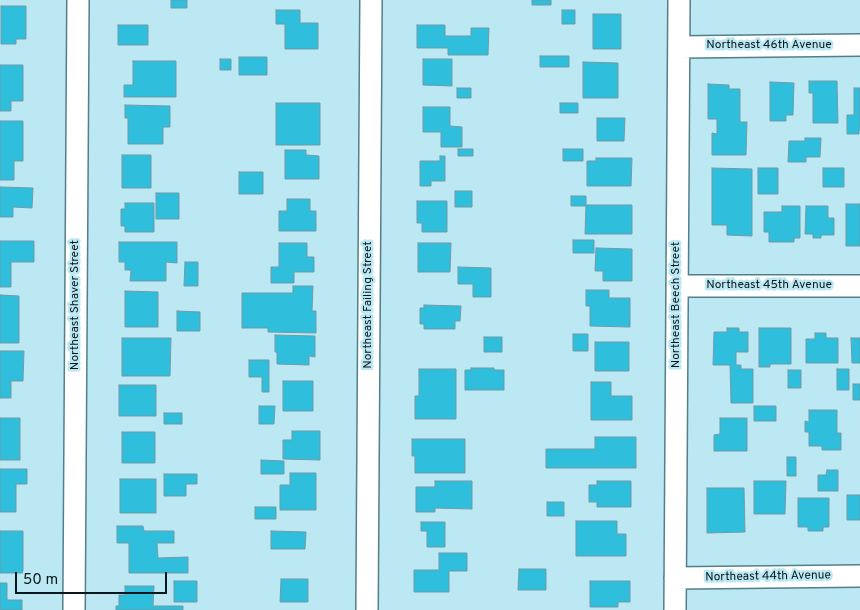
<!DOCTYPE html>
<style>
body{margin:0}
#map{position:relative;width:860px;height:610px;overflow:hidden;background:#bce8f3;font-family:Overpass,sans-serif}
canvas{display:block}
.scale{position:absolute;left:15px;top:572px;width:152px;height:22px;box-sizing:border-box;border:2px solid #08181c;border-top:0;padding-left:6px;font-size:15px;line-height:18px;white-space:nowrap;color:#08181c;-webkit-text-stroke:4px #bce8f3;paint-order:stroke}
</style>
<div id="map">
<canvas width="860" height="610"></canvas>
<div class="scale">50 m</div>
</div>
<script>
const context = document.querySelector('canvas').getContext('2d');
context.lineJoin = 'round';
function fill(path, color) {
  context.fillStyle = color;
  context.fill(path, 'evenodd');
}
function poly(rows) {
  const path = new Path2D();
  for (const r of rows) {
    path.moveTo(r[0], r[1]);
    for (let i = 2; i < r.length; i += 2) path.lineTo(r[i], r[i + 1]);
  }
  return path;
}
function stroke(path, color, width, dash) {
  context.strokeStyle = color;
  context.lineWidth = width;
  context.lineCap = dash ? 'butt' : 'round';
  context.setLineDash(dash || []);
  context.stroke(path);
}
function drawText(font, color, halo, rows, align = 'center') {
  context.font = font + ' Overpass,sans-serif';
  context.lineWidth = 5;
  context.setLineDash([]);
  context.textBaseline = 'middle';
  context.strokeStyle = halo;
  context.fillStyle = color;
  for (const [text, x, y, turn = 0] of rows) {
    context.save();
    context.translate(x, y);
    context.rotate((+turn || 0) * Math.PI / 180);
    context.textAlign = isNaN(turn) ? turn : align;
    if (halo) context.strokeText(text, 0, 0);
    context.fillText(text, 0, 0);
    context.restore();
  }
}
const building = poly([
 [171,0,187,0,187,8,171,8,171,0],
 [532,0,551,0,551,5,532,5,532,0],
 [1,6,26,6,26,39,16,39,16,44,1,44,1,6],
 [276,10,300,10,300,23,318,23,318,49,285,49,285,24,276,24,276,10],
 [562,10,575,10,575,24,562,24,562,10],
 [593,14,621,14,621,49,593,49,593,14],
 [118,25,148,25,148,45,118,45,118,25],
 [417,25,445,25,445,36,471,36,471,28,489,28,488,55,448,55,448,48,417,48,417,25],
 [540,56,569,56,569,67,540,67,540,56],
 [239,57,267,57,267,75,239,75,239,57],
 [220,59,231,59,231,70,220,70,220,59],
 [423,59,452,59,452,86,423,85,423,59],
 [133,61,176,61,176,97,124,97,124,85,133,85,133,61],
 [583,62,618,63,618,98,583,98,583,62],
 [0,65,23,65,23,101,11,101,11,111,0,111,0,65],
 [809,81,837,81,838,123,813,123,813,93,809,93,809,81],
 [770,82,794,83,793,115,786,115,786,121,770,121,770,82],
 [708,84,729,85,729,89,740,89,740,122,747,122,746,155,712,155,712,133,717,134,717,119,708,119,708,84],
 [457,88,471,88,471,98,457,98,457,88],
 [854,88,860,88,860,130,859,130,859,134,847,134,847,115,854,115,854,88],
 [276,103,320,103,320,145,276,145,276,103],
 [560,103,578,103,578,113,560,113,560,103],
 [125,105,170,106,170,127,163,127,163,144,128,144,128,118,125,118,125,105],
 [423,107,450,107,450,126,462,127,462,147,441,147,441,132,423,132,423,107],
 [597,118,625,118,624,141,597,141,597,118],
 [0,121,23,121,23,161,14,161,14,180,0,180,0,121],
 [805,138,821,138,820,157,806,157,806,162,788,162,789,141,805,141,805,138],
 [458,149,473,149,473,156,458,156,458,149],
 [563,149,583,149,583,161,563,161,563,149],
 [285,150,306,150,306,155,319,156,319,179,285,179,285,150],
 [122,155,151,155,151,188,122,188,122,155],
 [440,156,445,156,445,181,431,181,431,186,420,186,420,161,440,161,440,156],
 [596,158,632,158,631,186,587,186,587,161,596,161,596,158],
 [712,168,752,169,752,236,727,235,727,225,712,225,712,168],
 [758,168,778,168,778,194,758,194,758,168],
 [823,168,844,168,844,187,823,187,823,168],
 [239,172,263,172,263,194,239,194,239,172],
 [0,187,33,188,32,208,13,207,13,217,0,217,0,187],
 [455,191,472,191,472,207,455,207,455,191],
 [156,193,179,193,179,219,156,219,156,193],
 [571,196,586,196,586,205,632,205,632,234,585,234,586,206,571,206,571,196],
 [287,199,310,199,310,211,316,211,316,231,279,231,279,211,287,211,287,199],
 [417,201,447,201,447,232,422,232,422,223,417,223,417,201],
 [125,203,154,203,154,232,125,232,125,226,121,226,121,209,125,209,125,203],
 [846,204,860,204,860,246,846,246,846,204],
 [782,206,800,206,800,238,794,238,794,242,769,242,769,232,764,232,764,212,782,212,782,206],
 [806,206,828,206,828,218,834,218,834,235,821,235,821,238,813,238,813,234,805,234,806,206],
 [573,240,594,240,594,253,573,253,573,240],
 [0,241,34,241,34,262,11,262,11,287,0,287,0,241],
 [119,242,177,242,177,263,166,262,166,281,130,281,131,270,125,270,125,262,119,262,119,242],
 [279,243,307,243,307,257,314,257,314,272,294,272,294,283,271,283,271,267,279,267,279,243],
 [418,243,451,243,450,272,418,272,418,243],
 [596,248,632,249,632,281,603,281,603,271,595,271,596,248],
 [185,262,198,262,198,286,184,286,185,262],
 [458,267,491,268,491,297,473,297,473,284,458,284,458,267],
 [293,286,313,286,312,311,316,311,316,333,268,332,268,328,242,328,242,293,293,293,293,286],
 [586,290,609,290,609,298,630,298,630,327,590,326,590,306,586,306,586,290],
 [125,291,158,292,158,327,125,327,125,291],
 [0,295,19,296,19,343,0,343,0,295],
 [424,305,461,306,460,321,455,321,455,329,424,329,424,324,420,324,420,308,424,308,424,305],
 [177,311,200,312,200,331,177,331,177,311],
 [727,328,739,328,739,332,748,332,748,352,736,352,736,365,741,365,741,369,753,369,753,403,731,403,730,365,713,365,714,332,727,332,727,328],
 [759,328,791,328,791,364,770,364,770,367,759,367,759,328],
 [815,333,826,333,826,338,838,338,838,363,806,363,806,339,815,339,815,333],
 [573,334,588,334,588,351,573,351,573,334],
 [275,335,315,336,315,357,309,356,309,365,277,364,277,352,275,352,275,335],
 [484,337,502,337,502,352,484,352,484,337],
 [122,338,171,338,170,376,122,376,122,338],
 [851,338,860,338,860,363,852,363,851,338],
 [595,342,629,342,629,371,595,371,595,342],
 [0,351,24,351,23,381,11,381,11,398,0,398,0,351],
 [249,360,269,360,269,392,262,392,262,377,249,377,249,360],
 [471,368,494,368,494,370,504,370,504,390,465,390,465,370,471,370,471,368],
 [419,369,456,369,456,419,415,419,415,396,419,396,419,369],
 [837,369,849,369,849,390,837,390,837,369],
 [788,370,801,370,801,388,788,388,788,370],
 [283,381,313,381,313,411,283,411,283,381],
 [591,382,611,382,611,396,632,396,632,420,591,420,591,382],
 [853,384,860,384,860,400,853,400,853,384],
 [119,385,156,385,156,416,119,416,119,385],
 [259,406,275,406,274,424,259,424,259,406],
 [754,406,776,406,776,421,754,421,754,406],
 [809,410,837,410,837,433,841,433,841,450,822,450,822,446,809,446,809,432,805,432,805,421,809,422,809,410],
 [164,413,182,413,182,424,164,424,164,413],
 [0,418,20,418,20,460,0,460,0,418],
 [720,418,747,418,747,451,714,451,714,435,720,434,720,418],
 [292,431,320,431,320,460,283,459,283,440,292,440,292,431],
 [122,432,155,432,155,463,122,463,122,432],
 [595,437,636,437,636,468,546,468,546,449,595,449,595,437],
 [412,439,465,439,465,473,415,473,415,456,412,456,412,439],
 [787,457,796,457,796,476,787,476,787,457],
 [261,460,284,461,284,474,261,474,261,460],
 [0,469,27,469,27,484,16,484,16,512,0,512,0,469],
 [827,470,838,470,838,491,818,491,818,475,826,475,827,470],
 [290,473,316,473,316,510,280,510,280,485,290,485,290,473],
 [164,474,197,474,197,484,186,484,186,496,164,496,164,474],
 [120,479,156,479,156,513,120,513,120,479],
 [435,481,472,481,472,509,435,508,435,512,416,512,416,487,435,487,435,481],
 [597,481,631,481,631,507,597,507,597,502,589,502,589,485,597,485,597,481],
 [754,481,786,481,785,514,754,514,754,481],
 [707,488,744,488,745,532,707,533,707,488],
 [847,495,860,495,860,520,847,520,847,495],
 [798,498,829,498,829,527,823,527,823,531,808,531,808,527,798,527,798,498],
 [547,502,564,502,564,516,547,516,547,502],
 [255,507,276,507,276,519,255,519,255,507],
 [576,521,617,521,617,534,626,534,626,556,576,556,576,521],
 [421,522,445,522,445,547,427,547,427,531,421,531,421,522],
 [117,526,143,526,144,531,174,531,174,543,157,543,158,558,188,557,188,573,129,573,129,543,117,543,117,526],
 [0,531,23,531,23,573,0,573,0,531],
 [271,531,306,532,305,549,271,549,271,531],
 [439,553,467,553,467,571,449,571,449,592,414,592,414,570,439,570,439,553],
 [519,569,546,569,546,590,518,590,519,569],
 [281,579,308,579,308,602,280,602,281,579],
 [174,581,197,581,197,602,174,602,174,581],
 [590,581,630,581,630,602,618,602,618,607,590,607,590,581],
 [0,583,7,583,7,600,22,600,22,610,0,610,0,583],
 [125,586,154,586,153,606,183,606,183,610,116,610,116,606,119,606,119,595,125,595,125,586]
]);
const street = poly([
 [679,47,860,45],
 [677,286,860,286],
 [675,578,860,576],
 [74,610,78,0],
 [367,610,371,0],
 [675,610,679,0]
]);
const streetNames = [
 ["Northeast 46th Avenue",769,46],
 ["Northeast 45th Avenue",769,286],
 ["Northeast Shaver Street",76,305,-90],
 ["Northeast Failing Street",369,305,-90],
 ["Northeast Beech Street",677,305,-90],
 ["Northeast 44th Avenue",768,577,-1]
];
fill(building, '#2fbedc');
stroke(building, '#719ba5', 1);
stroke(street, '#557e88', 24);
stroke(street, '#fff', 21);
drawText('12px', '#08181c', '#bce8f3', streetNames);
</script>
